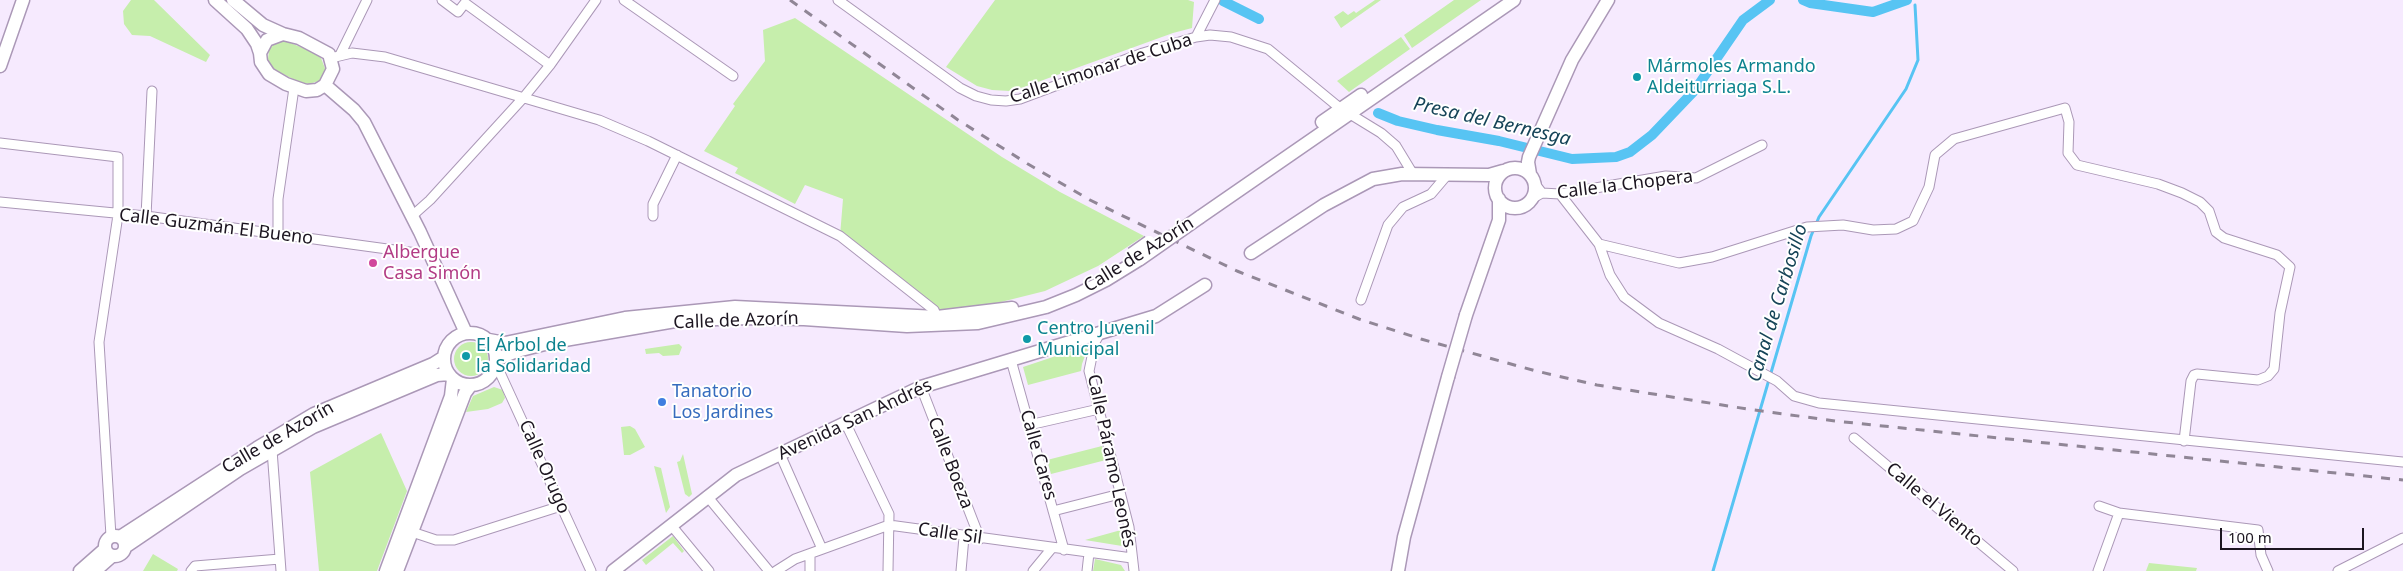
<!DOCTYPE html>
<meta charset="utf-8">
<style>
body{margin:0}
#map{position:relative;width:2403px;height:571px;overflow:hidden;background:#f6eafe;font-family:"Noto Sans",sans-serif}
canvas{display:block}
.scale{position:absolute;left:2220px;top:528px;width:144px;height:22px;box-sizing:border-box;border:2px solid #1c1520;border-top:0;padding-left:6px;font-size:15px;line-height:18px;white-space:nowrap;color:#1c1520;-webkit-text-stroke:4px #fff;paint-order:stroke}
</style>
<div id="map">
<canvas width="2403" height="571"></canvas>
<div class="scale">100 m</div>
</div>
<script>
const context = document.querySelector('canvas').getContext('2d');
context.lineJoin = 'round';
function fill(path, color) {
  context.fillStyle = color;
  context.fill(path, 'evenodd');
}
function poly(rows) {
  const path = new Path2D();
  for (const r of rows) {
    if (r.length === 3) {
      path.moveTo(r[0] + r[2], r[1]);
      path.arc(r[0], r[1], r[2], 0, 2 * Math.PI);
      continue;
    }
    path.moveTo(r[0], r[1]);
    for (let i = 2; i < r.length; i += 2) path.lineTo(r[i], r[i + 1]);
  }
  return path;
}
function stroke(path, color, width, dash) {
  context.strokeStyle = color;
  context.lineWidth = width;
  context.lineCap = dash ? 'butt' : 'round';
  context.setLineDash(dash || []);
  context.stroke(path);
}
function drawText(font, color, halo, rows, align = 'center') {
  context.font = font + ' "Noto Sans",sans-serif';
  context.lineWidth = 4;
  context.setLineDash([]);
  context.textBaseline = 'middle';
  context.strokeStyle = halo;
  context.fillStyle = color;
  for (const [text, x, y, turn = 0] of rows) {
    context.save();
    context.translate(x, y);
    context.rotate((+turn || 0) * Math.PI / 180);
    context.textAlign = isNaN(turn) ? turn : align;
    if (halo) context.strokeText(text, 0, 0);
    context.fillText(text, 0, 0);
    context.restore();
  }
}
const green = poly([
 [131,0,154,0,210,55,206,62,150,36,132,35,124,24,123,11],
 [995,0,1188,0,1194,2,1192,28,1173,33,1024,87,1010,91,992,90,977,86,946,67],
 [1375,0,1381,0,1341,28,1334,17,1343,11,1348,15,1354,11,1356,13],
 [1454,0,1481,0,1412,48,1404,35],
 [795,18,1002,157,1060,192,1144,236,1098,266,1045,291,985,306,934,310,840,236,843,199,805,185,795,204,735,173,738,168,704,151,735,106,733,104,765,61,763,30],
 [1401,37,1410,49,1349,92,1337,81],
 [285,41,314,52,321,58,326,71,319,81,309,84,299,82,273,69,268,59,269,50,274,44],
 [471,359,17],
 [679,344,682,347,679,355,663,356,659,353,646,354,645,349],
 [1089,345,1082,364,1081,371,1028,385,1023,367],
 [494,387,503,390,505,398,502,403,488,409,466,412,473,396],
 [630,426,635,429,645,447,630,455,624,455,621,427],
 [381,433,407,491,377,571,319,571,310,472],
 [1102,446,1106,460,1051,474,1047,460],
 [683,454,692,494,689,497,685,494,677,462,680,461],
 [654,466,661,468,670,507,666,513],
 [1121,530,1122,546,1085,540],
 [673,536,684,551,682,553,673,543,646,565,642,560],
 [153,554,178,569,177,571,143,571],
 [1095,559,1121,565,1125,571,1093,571],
 [2149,563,2197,568,2196,571,2146,571]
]);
const stream = poly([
 [1713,571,1811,236,1819,217,1906,89,1918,60,1915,5]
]);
const canal = poly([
 [1803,0,1810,3,1873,12,1907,0],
 [1223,1,1259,19],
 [1378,113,1398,121,1437,130,1499,141,1572,159,1616,157,1630,152,1652,135,1695,90,1743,20,1770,0]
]);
const street = poly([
 [442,0,458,12,465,3,550,65],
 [624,0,733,76],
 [838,0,960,88,976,96,991,100,1006,101,1020,99,1143,53,1196,37,1210,35,1231,37,1268,49,1341,109],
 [1196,37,1215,0],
 [340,55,367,0],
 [331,58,352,53,385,57,599,120,648,141,840,236,934,310,937,317],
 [1350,114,1381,133,1396,146,1413,174],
 [0,143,118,157,118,215,99,342,111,536],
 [1535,184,1542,193],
 [1560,194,1599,244,1610,275,1624,297,1659,323,1718,349,1777,381,1794,396,1819,403,2403,462],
 [1533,198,1542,193,1560,194,1666,176,1696,178,1762,145],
 [0,202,146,216,431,255],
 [146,216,152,91],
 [412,216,430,200,524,97,550,65,596,0],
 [653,216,653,204,677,155],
 [278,234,278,199,294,88],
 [1599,244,1679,263,1712,257,1807,227,1843,225,1873,230,1896,229,1913,221,1929,187,1935,155,1954,139,2065,108,2069,122,2068,153,2077,165,2158,184,2182,193,2200,202,2209,211,2216,232,2224,238,2277,255,2290,267,2280,313,2274,369,2268,376,2258,380,2197,374,2194,375,2191,381,2184,441],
 [1361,300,1388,225,1403,207,1431,194,1448,174],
 [1099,335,1095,342,1089,371,1129,527,1134,571],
 [1011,360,1064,550],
 [496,364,591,571],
 [921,387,980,539],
 [846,424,889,514,888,571],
 [1029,425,1099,409],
 [1854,438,2013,571],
 [272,450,281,571],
 [780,454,822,549],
 [707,496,769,571],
 [2099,506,2119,513,2258,530,2261,555,2268,571],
 [1053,511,1120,494],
 [671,525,709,571],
 [412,532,436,540,454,540,561,506],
 [810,554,810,571],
 [191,571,195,566,280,559],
 [776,571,795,559,889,525,1132,558],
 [961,571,964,537],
 [1033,571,1052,548],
 [1087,571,1089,553],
 [2098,571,2119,513],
 [2338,571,2403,538]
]);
const secondary = poly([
 [215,0,247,29,257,44,260,53],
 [233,0,263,25,283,34],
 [283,34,299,38,329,54,333,69,325,85,317,90,306,91,286,84,269,74,261,62,260,53,267,40,283,34],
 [0,66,23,0],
 [325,85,354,110,364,122,420,232,466,333],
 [1322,122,1361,95],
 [1515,188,20],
 [1530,174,1528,162,1529,157,1572,60,1608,0],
 [1200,217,1514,0],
 [1251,253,1324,205,1373,179,1402,174,1489,175,1503,171],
 [1466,315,1499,220,1499,199],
 [470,359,26],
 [489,340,505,343,625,318,735,307,937,317,1012,308],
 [497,359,517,351,553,342,675,321,740,318,804,319,907,326,978,323,1046,307,1076,295,1106,280,1140,259],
 [115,546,10],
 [120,537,257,448,314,414,433,364,444,357],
 [125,547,240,469,313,427,437,375,449,374],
 [80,571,105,549],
 [95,571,112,556],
 [386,571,451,396,453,379],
 [397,571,465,393,471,385],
 [613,571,736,475,921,387,1156,316,1205,285],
 [1398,571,1404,537,1448,377]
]);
const rail = poly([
 [790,0,958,120,1028,164,1090,200,1237,271,1359,319,1421,339,1536,371,1597,385,1747,409,1835,421,2403,480]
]);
const secondaryBridge = poly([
 [1132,254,1149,242],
 [1140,259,1200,217],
 [1448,377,1466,315]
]);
const markers = [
 [1637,77,5,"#0f9aa8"],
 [373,263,5,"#d1479c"],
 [1027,339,5,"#0f9aa8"],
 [466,356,5,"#0f9aa8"],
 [662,402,5,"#3f7fe0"]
];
const cultureNames = [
 ["Mármoles Armando",1647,67],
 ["Aldeiturriaga S.L.",1647,88],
 ["Centro Juvenil",1037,329],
 ["Municipal",1037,350],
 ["El Árbol de",476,346],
 ["la Solidaridad",476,367]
];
const streetNames = [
 ["Calle Limonar de Cuba",1101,69,-18],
 ["Calle la Chopera",1625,185,-7],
 ["Calle Guzmán El Bueno",216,227,7],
 ["Calle de Azorín",1139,255,-32],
 ["Calle de Azorín",736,321,-2],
 ["Avenida San Andrés",855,420,-25],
 ["Calle de Azorín",278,438,-30],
 ["Calle Cares",1038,455,74],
 ["Calle Páramo Leonés",1111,461,78],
 ["Calle Boeza",950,463,69],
 ["Calle Orugo",544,467,66],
 ["Calle el Viento",1934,505,40],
 ["Calle Sil",950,534,8]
];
const hotelNames = [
 ["Albergue",383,253],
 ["Casa Simón",383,274]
];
const shopNames = [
 ["Tanatorio",672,392],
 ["Los Jardines",672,413]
];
const waterNames = [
 ["Presa del Bernesga",1492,122,13],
 ["Canal de Carbosillo",1778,303,-73]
];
fill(green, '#c6eeac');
stroke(stream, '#57c4f3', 3);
stroke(canal, '#57c4f3', 10);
stroke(street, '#ab98b7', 11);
stroke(secondary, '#ab98b7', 15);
stroke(street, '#fff', 9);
stroke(secondary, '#fff', 12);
stroke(rail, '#908696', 3, [9, 9]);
stroke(secondaryBridge, '#ab98b7', 15, []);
stroke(secondaryBridge, '#fff', 12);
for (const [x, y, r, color] of markers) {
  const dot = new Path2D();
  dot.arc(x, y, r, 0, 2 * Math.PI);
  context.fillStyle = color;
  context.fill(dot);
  stroke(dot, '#fff', 2);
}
drawText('18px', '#0d838f', '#fff', cultureNames, 'left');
drawText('18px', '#1c1520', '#fff', streetNames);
drawText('18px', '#b23c85', '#fff', hotelNames, 'left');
drawText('18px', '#366cbe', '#fff', shopNames, 'left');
drawText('italic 19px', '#164458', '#fff', waterNames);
</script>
